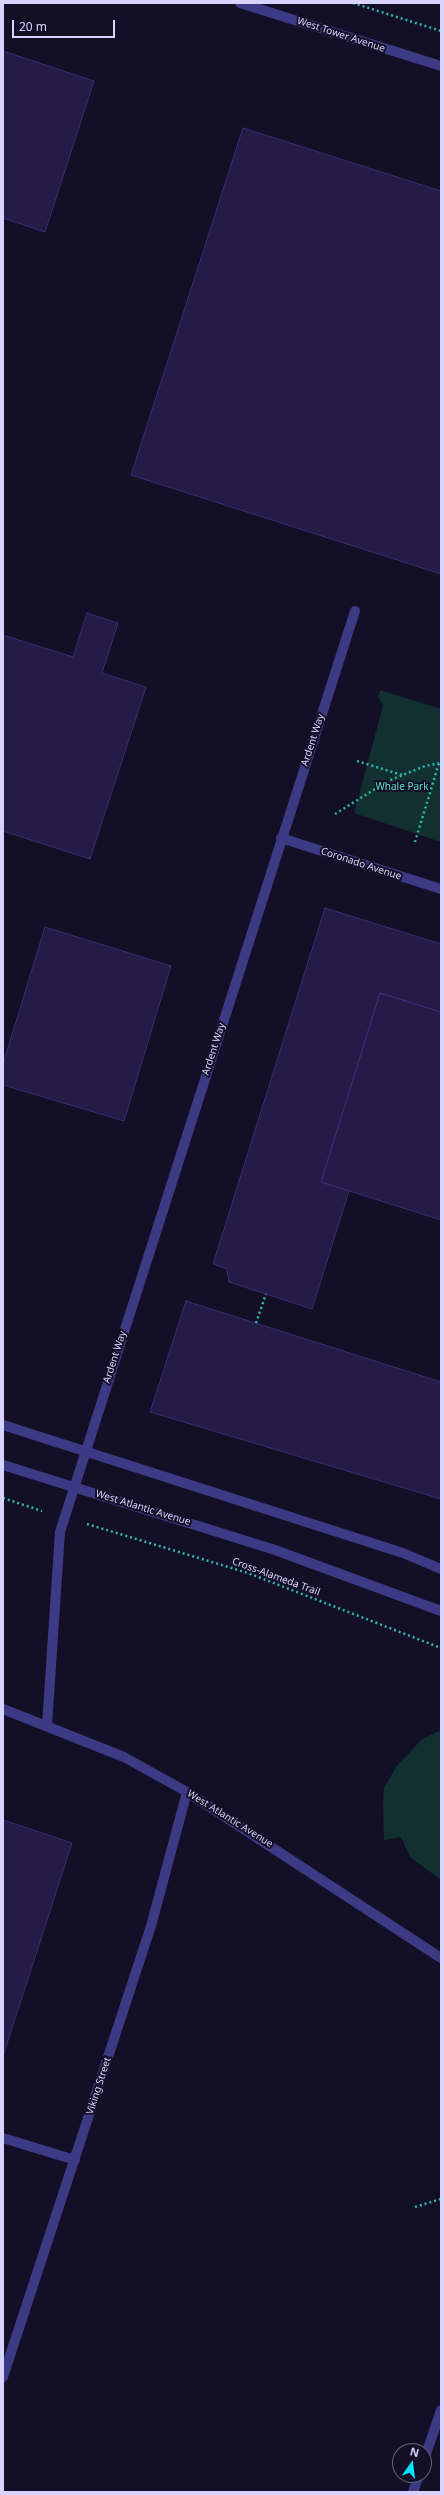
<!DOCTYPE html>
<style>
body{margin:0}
#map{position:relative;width:444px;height:2495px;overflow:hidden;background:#130f26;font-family:"Noto Sans",sans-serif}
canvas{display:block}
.frame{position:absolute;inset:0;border:4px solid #d9d4ff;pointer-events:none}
.north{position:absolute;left:392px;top:2443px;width:40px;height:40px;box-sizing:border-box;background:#130f26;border:1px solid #625e7d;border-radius:50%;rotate:14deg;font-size:11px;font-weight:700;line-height:16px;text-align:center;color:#d9d4ff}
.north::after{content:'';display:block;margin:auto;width:14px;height:18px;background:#00e5ff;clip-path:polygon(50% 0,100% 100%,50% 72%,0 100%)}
.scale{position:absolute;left:12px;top:20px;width:103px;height:18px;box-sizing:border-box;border:2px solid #d9d4ff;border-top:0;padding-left:5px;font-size:12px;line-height:14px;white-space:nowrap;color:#d9d4ff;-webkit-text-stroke:3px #130f26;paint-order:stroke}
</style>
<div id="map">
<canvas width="444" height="2495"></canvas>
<div class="frame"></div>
<div class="north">N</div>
<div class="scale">20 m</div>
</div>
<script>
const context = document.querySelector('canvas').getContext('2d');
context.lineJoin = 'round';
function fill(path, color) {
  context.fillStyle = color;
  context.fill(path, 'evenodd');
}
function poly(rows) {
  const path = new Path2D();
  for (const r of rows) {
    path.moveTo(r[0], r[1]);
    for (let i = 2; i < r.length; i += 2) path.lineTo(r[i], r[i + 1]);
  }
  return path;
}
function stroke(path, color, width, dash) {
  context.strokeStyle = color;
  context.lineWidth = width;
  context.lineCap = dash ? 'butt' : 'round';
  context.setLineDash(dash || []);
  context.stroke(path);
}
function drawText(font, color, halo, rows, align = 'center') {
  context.font = font + ' "Noto Sans",sans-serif';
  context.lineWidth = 4;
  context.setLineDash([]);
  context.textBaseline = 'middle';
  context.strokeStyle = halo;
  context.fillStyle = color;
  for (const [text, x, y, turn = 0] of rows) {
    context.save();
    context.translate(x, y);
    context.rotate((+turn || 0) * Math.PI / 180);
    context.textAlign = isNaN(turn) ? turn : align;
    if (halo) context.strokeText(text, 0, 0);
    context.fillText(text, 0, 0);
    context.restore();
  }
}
const green = poly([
 [380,690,441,709,441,842,354,813,383,706,378,697],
 [441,1730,441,1880,410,1857,401,1837,384,1840,383,1803,384,1788,396,1767,421,1740]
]);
const building = poly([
 [3,51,94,81,45,232,3,218,3,51],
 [243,128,441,191,441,574,131,475,243,128],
 [87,613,118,623,102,673,146,687,90,859,3,831,3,635,73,657,87,613],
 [325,908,441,944,441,1012,380,993,321,1182,349,1191,312,1309,229,1282,227,1269,213,1264,325,908],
 [45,927,171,966,124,1121,3,1085,3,1064,45,927],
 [380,993,441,1012,441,1220,321,1182,380,993],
 [186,1301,441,1382,441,1499,150,1412,186,1301],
 [3,1820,72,1843,3,2056,3,1820]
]);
const path = poly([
 [353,3,441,31],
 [357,761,402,775],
 [335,814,388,781,425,766,441,763],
 [415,842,439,763],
 [256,1323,266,1294],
 [3,1498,42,1511],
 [87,1524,248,1573,441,1648],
 [415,2207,441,2199]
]);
const service = poly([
 [3,2138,75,2160]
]);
const minor = poly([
 [240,3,441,66],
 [281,838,441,889],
 [47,1725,60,1532,355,611],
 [3,2377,151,1926,187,1792],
 [424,2460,441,2410],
 [413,2492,419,2475]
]);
const tertiary = poly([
 [3,1425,403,1553,441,1569],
 [3,1465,275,1550,441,1611],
 [3,1709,124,1757,187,1792,441,1958]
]);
const streetNames = [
 ["West Tower Avenue",341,35,18],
 ["Ardent Way",313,740,-72],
 ["Coronado Avenue",361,864,18],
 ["Ardent Way",214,1049,-72],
 ["Ardent Way",115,1357,-72],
 ["West Atlantic Avenue",143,1508,17],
 ["Cross-Alameda Trail",276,1577,20],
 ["West Atlantic Avenue",230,1819,32],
 ["Viking Street",99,2086,-72]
];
const parkNames = [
 ["Whale Park",402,787]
];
fill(green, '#12302f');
fill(building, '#241b47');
stroke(building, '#3b2d73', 1);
stroke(path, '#2fb8b0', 2.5, [2, 3]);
stroke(service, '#3d3a85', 10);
stroke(minor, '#3d3a85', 10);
stroke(tertiary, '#3d3a85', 10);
drawText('10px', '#d9d4ff', '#130f26', streetNames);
drawText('10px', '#5fe0c0', '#130f26', parkNames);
</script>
